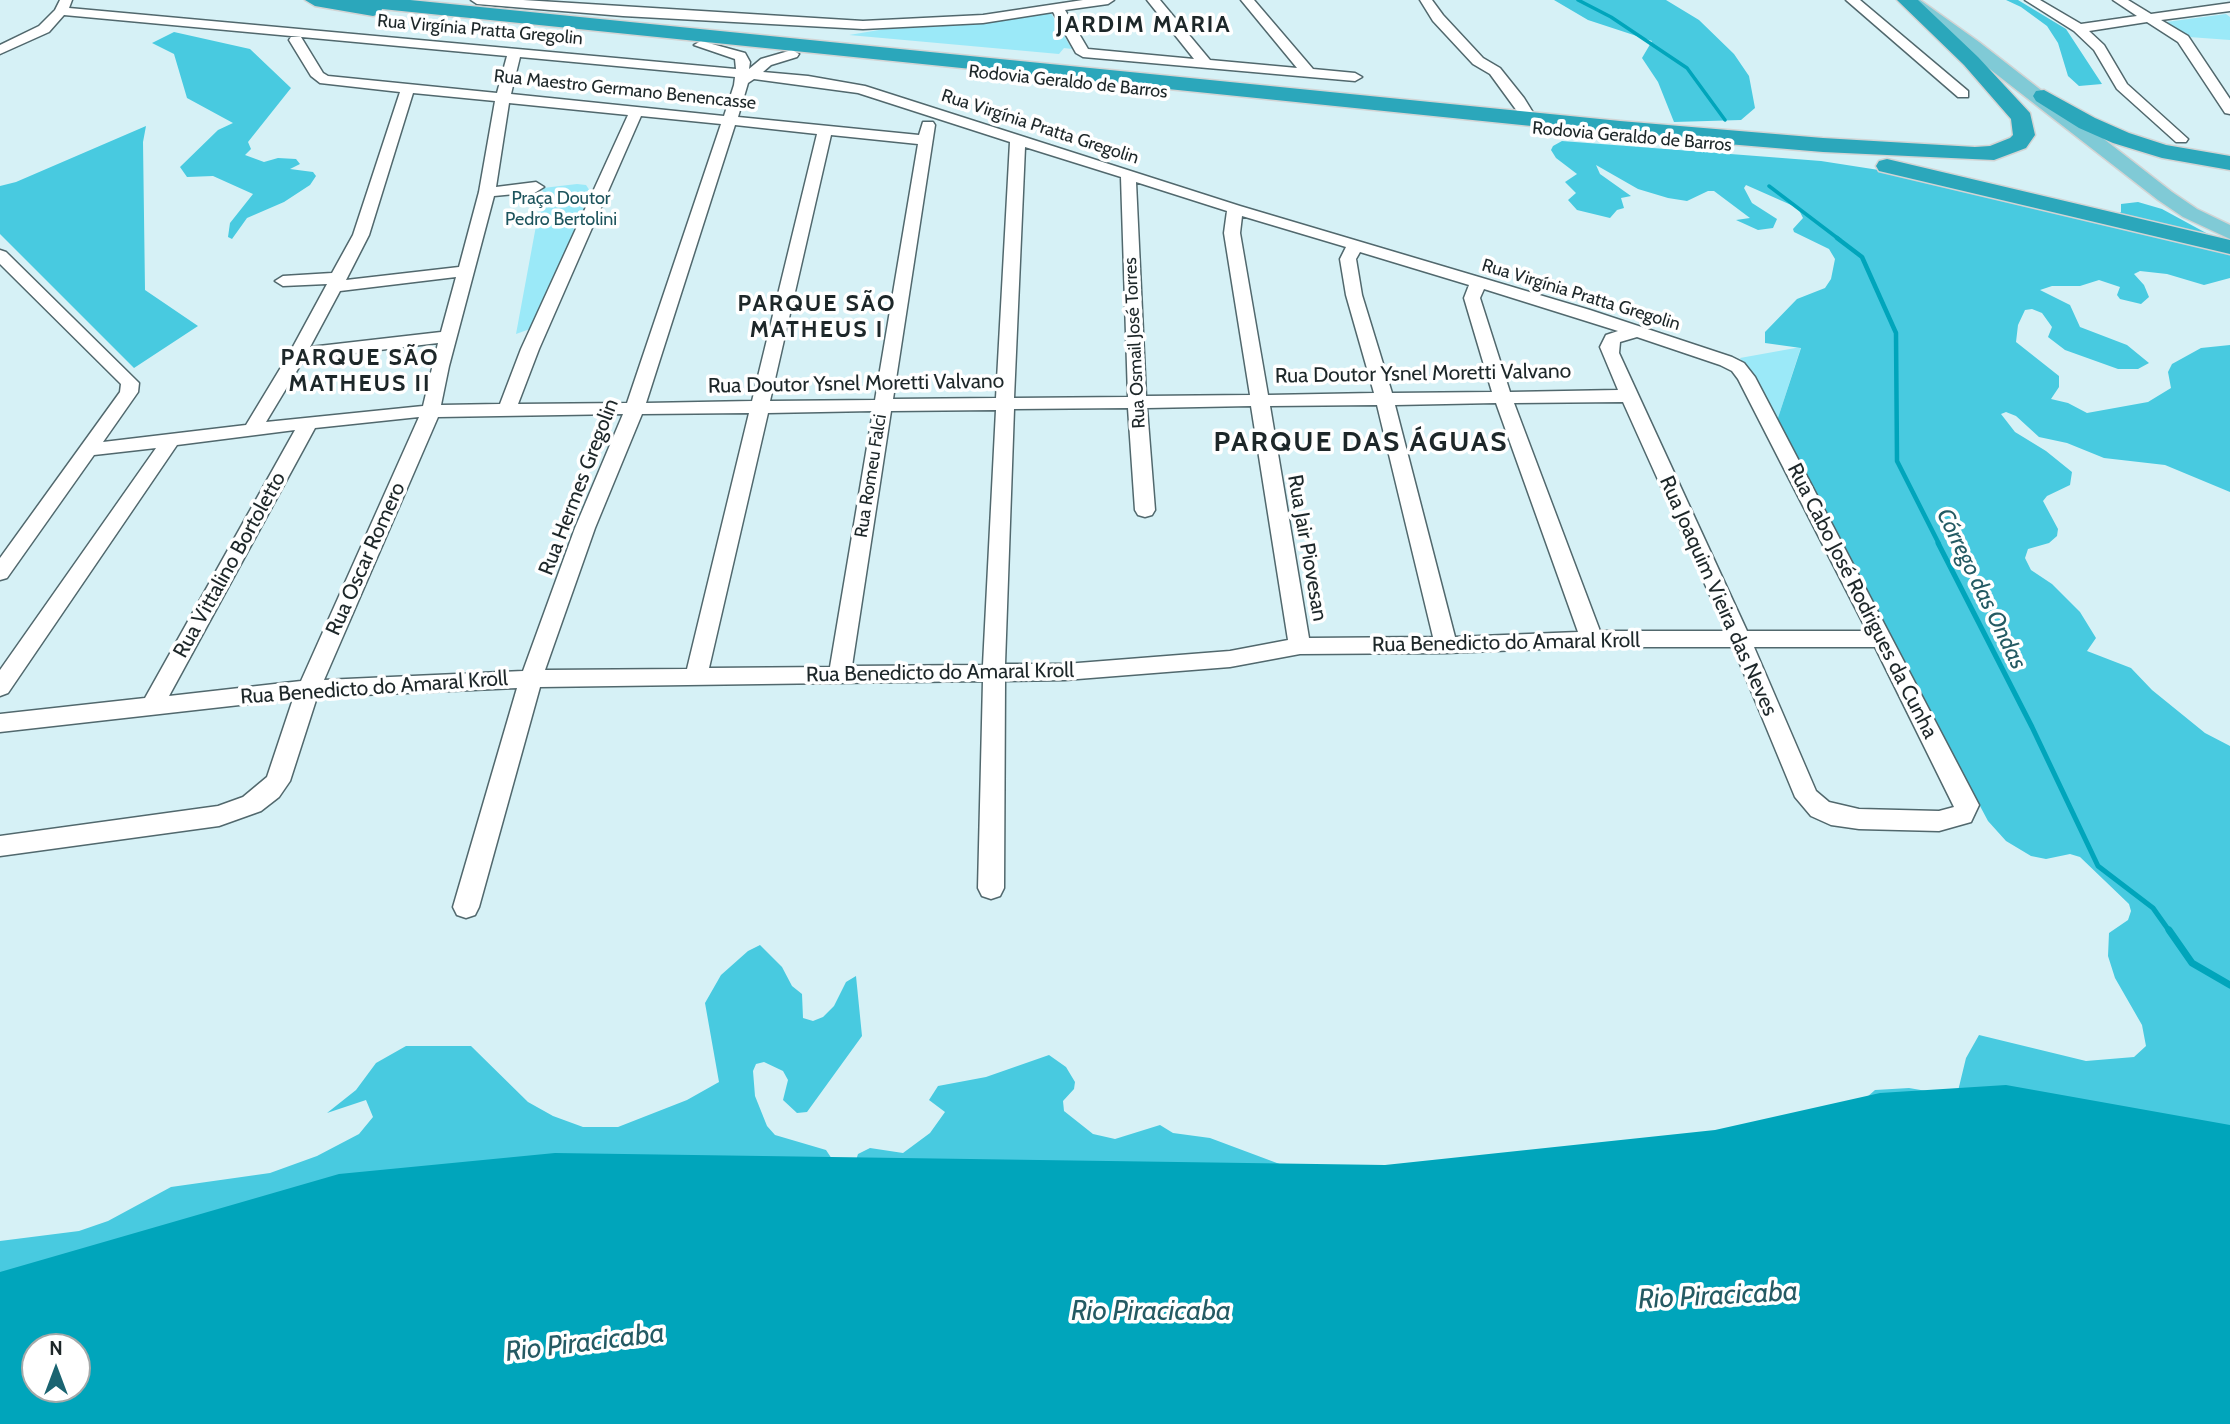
<!DOCTYPE html>
<meta charset="utf-8">
<style>
body{margin:0}
#map{position:relative;width:2230px;height:1424px;overflow:hidden;background:#d6f1f6;font-family:Cabin,sans-serif}
canvas{display:block}
.north{position:absolute;left:21px;top:1333px;width:70px;height:70px;box-sizing:border-box;background:#fff;border:2px solid #a5a9a9;border-radius:50%;rotate:0deg;font-size:19px;font-weight:700;line-height:28px;text-align:center;color:#1d2729}
.north::after{content:'';display:block;margin:auto;width:24px;height:32px;background:#1a6471;clip-path:polygon(50% 0,100% 100%,50% 72%,0 100%)}
</style>
<div id="map">
<canvas width="2230" height="1424"></canvas>
<div class="north">N</div>
</div>
<script>
const context = document.querySelector('canvas').getContext('2d');
context.lineJoin = 'round';
function fill(path, color) {
  context.fillStyle = color;
  context.fill(path, 'evenodd');
}
function poly(rows) {
  const path = new Path2D();
  for (const r of rows) {
    path.moveTo(r[0], r[1]);
    for (let i = 2; i < r.length; i += 2) path.lineTo(r[i], r[i + 1]);
  }
  return path;
}
function stroke(path, color, width, dash) {
  context.strokeStyle = color;
  context.lineWidth = width;
  context.lineCap = dash ? 'butt' : 'round';
  context.setLineDash(dash || []);
  context.stroke(path);
}
function drawText(font, color, halo, rows, align = 'center') {
  context.font = font + ' Cabin,sans-serif';
  context.lineWidth = 7;
  context.setLineDash([]);
  context.textBaseline = 'middle';
  context.strokeStyle = halo;
  context.fillStyle = color;
  for (const [text, x, y, turn = 0] of rows) {
    context.save();
    context.translate(x, y);
    context.rotate((+turn || 0) * Math.PI / 180);
    context.textAlign = isNaN(turn) ? turn : align;
    if (halo) context.strokeText(text, 0, 0);
    context.fillText(text, 0, 0);
    context.restore();
  }
}
const green = poly([
 [1051,13,1072,49,1064,48,1059,54,849,35,885,29,962,25],
 [2226,14,2230,17,2230,40,2189,37,2166,22],
 [577,184,586,185,592,194,530,329,516,334,543,188],
 [1801,347,1776,424,1740,358]
]);
const forest = poly([
 [1554,0,1666,0,1699,20,1734,54,1749,76,1755,108,1741,120,1674,122,1658,82,1642,58,1652,41,1588,20],
 [2006,0,2018,0,2066,29,2102,84,2079,86,2068,76,2058,43,2047,26,2021,7],
 [174,32,250,49,291,88,248,142,251,149,245,155,264,162,278,158,296,159,300,164,290,169,313,172,316,176,310,185,284,202,247,218,232,239,228,237,230,223,253,194,213,176,187,177,180,167,218,130,233,123,187,98,174,54,152,43],
 [146,126,143,142,145,290,198,326,134,368,0,234,0,186,16,182],
 [1562,141,1821,161,1898,173,1966,192,2118,214,2121,212,2121,204,2138,202,2162,209,2230,246,2230,278,2204,285,2167,274,2140,271,2134,274,2144,285,2149,297,2141,304,2120,299,2117,295,2120,287,2099,280,2080,286,2052,286,2040,290,2070,305,2080,327,2127,345,2149,363,2138,369,2118,369,2065,350,2048,337,2052,327,2042,313,2032,309,2025,310,2018,325,2016,342,2059,376,2059,387,2051,399,2068,403,2087,413,2148,402,2171,388,2168,372,2172,364,2201,348,2230,345,2230,492,2165,465,2104,458,2067,443,2039,437,2016,416,2006,412,2001,414,2015,432,2046,451,2072,472,2070,485,2047,496,2043,501,2058,529,2057,536,2049,543,2028,549,2025,558,2031,570,2052,584,2080,612,2096,638,2087,651,2131,668,2152,690,2205,733,2230,746,2230,1167,1866,1098,1875,1090,1909,1088,1944,1094,1958,1091,1966,1058,1979,1035,2086,1061,2134,1057,2146,1046,2142,1025,2115,978,2108,956,2109,933,2128,920,2131,911,2129,904,2080,857,2070,854,2046,859,2031,856,2006,841,1988,821,1776,424,1801,348,1765,343,1765,332,1797,299,1825,288,1831,279,1835,259,1829,249,1794,232,1793,229,1803,218,1798,208,1746,185,1744,188,1752,203,1777,219,1773,228,1758,230,1736,220,1750,218,1714,191,1708,191,1687,201,1668,198,1638,189,1596,165,1600,174,1631,196,1621,198,1624,208,1617,210,1610,218,1577,210,1568,200,1576,193,1565,182,1577,174,1556,158,1551,150,1553,146],
 [760,945,782,967,792,986,802,994,803,1018,813,1021,823,1017,834,1006,846,982,856,976,862,1036,807,1112,797,1113,783,1100,788,1080,783,1071,764,1062,756,1064,753,1071,755,1096,767,1126,775,1135,826,1150,836,1165,0,1305,0,1241,79,1231,108,1221,171,1187,270,1173,317,1156,359,1134,373,1117,366,1100,327,1113,356,1090,376,1063,406,1046,471,1046,528,1102,553,1116,583,1127,618,1127,687,1100,719,1082,705,1003,721,975,748,951],
 [1049,1055,1066,1067,1075,1082,1074,1089,1063,1101,1064,1111,1093,1134,1115,1139,1160,1125,1173,1133,1210,1138,1293,1169,851,1176,858,1154,870,1148,903,1153,930,1133,945,1112,929,1100,938,1086,986,1077]
]);
const water = poly([
 [2006,1085,2230,1125,2230,1424,0,1424,0,1272,339,1174,555,1153,1385,1165,1715,1130,1880,1093],
 [35,1347,77,1347,77,1389,35,1389]
]);
const streamFar3 = poly([
 [1578,0,1611,17,1687,68,1725,120],
 [1769,186,1840,240]
]);
const streamFar2 = poly([
 [1837,238,1862,257,1896,333,1897,461,1939,544]
]);
const streamFar1 = poly([
 [1938,543,2032,727,2098,866,2153,908,2170,932]
]);
const stream = poly([
 [2169,930,2192,963,2230,985]
]);
const minor = poly([
 [60,0,72,0,69,8,736,69,735,59,694,45,701,41,745,53,750,62,749,69,761,59,792,50,799,54,797,57,771,65,763,72,808,76,865,86,1240,206,1590,310,1732,357,1744,363,1755,377,1979,805,1971,822,1939,831,1859,829,1831,825,1811,816,1795,797,1733,647,1592,647,1446,653,1300,654,1230,667,1065,680,1005,681,1004,888,1000,896,991,899,982,896,978,888,983,681,540,687,479,907,475,915,466,918,457,915,453,907,517,688,317,697,290,781,279,797,261,811,219,826,0,856,0,836,218,806,243,797,267,777,293,699,0,732,0,714,145,698,295,430,177,445,8,693,0,696,0,670,156,448,94,455,7,578,0,580,0,558,120,392,121,384,0,264,0,250,6,252,139,383,138,392,103,442,246,425,289,354,327,284,283,286,275,281,283,276,332,273,353,235,400,92,320,83,311,76,289,40,291,37,301,37,323,73,328,76,497,93,507,56,64,15,49,32,0,54,0,45,39,26,55,10,60,0],
 [520,57,735,77,734,85,724,116,511,94,520,57],
 [754,79,858,93,1010,142,996,398,893,399,935,125,933,122,923,122,919,135,738,117,748,83,754,79],
 [413,93,495,101,479,192,459,267,346,280,369,235,413,93],
 [509,103,628,115,521,349,500,404,441,405,449,366,494,196,536,192,544,187,536,182,496,187,509,103],
 [641,116,721,124,627,403,518,404,539,349,641,116],
 [735,125,817,134,752,401,646,403,735,125],
 [831,135,918,144,875,400,770,401,831,135],
 [1025,147,1121,177,1128,397,1014,398,1025,147],
 [1136,182,1227,211,1224,233,1250,395,1146,396,1136,182],
 [1242,216,1346,247,1340,259,1346,295,1374,393,1268,395,1240,233,1242,216],
 [1360,252,1469,285,1464,298,1492,392,1392,393,1362,295,1356,259,1360,252],
 [456,277,441,332,310,347,340,291,456,277],
 [1484,289,1618,331,1606,335,1600,347,1618,390,1510,392,1480,298,1484,289],
 [1637,337,1720,365,1732,371,1738,379,1867,631,1747,631,1619,353,1620,342,1637,337],
 [438,343,423,406,266,422,304,359,438,343],
 [1623,402,1726,631,1600,631,1514,403,1623,402],
 [1496,403,1578,632,1455,637,1395,405,1496,403],
 [1377,405,1433,637,1309,638,1270,406,1377,405],
 [1251,406,1288,640,1230,651,1065,664,1005,664,1014,409,1128,408,1135,510,1138,515,1145,517,1152,515,1155,510,1147,408,1251,406],
 [996,410,983,665,852,666,891,411,996,410],
 [873,411,830,667,709,668,768,413,873,411],
 [749,413,687,669,545,670,595,528,642,414,749,413],
 [623,414,575,528,523,671,324,680,438,417,623,414],
 [419,417,301,681,169,696,315,428,419,417],
 [1754,647,1875,647,1954,807,1939,811,1859,809,1829,802,1816,791,1754,647],
 [471,0,523,0,863,21,983,15,1083,0,1114,0,1108,4,1065,10,1088,49,1194,59,1147,0,1160,0,1210,60,1297,68,1241,0,1254,0,1313,69,1355,73,1362,77,1355,81,1083,57,1076,53,1053,12,983,23,863,29,623,16,477,4,471,0],
 [1420,0,1432,0,1443,15,1483,58,1500,68,1524,98,1537,119,1535,122,1525,122,1490,74,1473,64,1433,21,1420,0],
 [1846,0,1860,0,1968,91,1968,97,1958,97,1846,0],
 [2025,0,2040,0,2081,24,2137,16,2113,0,2128,0,2151,14,2230,3,2230,11,2161,20,2188,36,2230,99,2230,114,2225,113,2178,42,2147,22,2089,31,2104,45,2127,84,2188,139,2186,142,2176,142,2117,89,2094,50,2074,31,2025,0]
]);
const major = poly([
 [1901,0,1920,0,1979,42,2172,192,2197,209,2230,225,2230,239,2183,217,2158,200,1901,0]
]);
const highway = poly([
 [305,0,410,0,1620,121,1823,138,1975,147,1990,146,2010,138,2013,135,2011,119,1964,65,1897,0,1918,0,1978,57,2030,113,2035,135,2026,148,1994,160,1823,152,1620,135,382,9,380,14,373,16,315,6,305,0],
 [2044,90,2095,118,2129,133,2166,145,2230,156,2230,170,2162,158,2113,143,2079,128,2036,101,2033,96,2036,91,2044,90],
 [1887,159,2230,240,2230,254,1879,171,1876,166,1879,161,1887,159]
]);
const farStreetnames = [
 ["Rua Virgínia Pratta Gregolin",480,30,5],
 ["Rodovia Geraldo de Barros",1068,82,6],
 ["Rua Maestro Germano Benencasse",625,90,6],
 ["Rua Virgínia Pratta Gregolin",1040,127,18],
 ["Rodovia Geraldo de Barros",1632,137,5],
 ["Rua Virgínia Pratta Gregolin",1581,295,17],
 ["Rua Osmail José Torres",1135,343,-93],
 ["Rua Romeu Falci",871,476,-81]
];
const farParknames = [
 ["Praça Doutor",561,199],
 ["Pedro Bertolini",561,220]
];
const streetNames = [
 ["Rua Doutor Ysnel Moretti Valvano",1423,374,-1],
 ["Rua Doutor Ysnel Moretti Valvano",856,384,-1],
 ["Rua Hermes Gregolin",579,487,-69],
 ["Rua Jair Piovesan",1307,548,80],
 ["Rua Oscar Romero",366,559,-66],
 ["Rua Vittalino Bortoletto",230,565,-61],
 ["Rua Joaquim Vieira das Neves",1718,596,66],
 ["Rua Cabo José Rodrigues da Cunha",1862,601,63],
 ["Rua Benedicto do Amaral Kroll",1506,643,-1],
 ["Rua Benedicto do Amaral Kroll",940,673,-1],
 ["Rua Benedicto do Amaral Kroll",374,688,-4]
];
const farDistrictnames = [
 ["JARDIM MARIA",1144,25],
 ["PARQUE SÃO",817,304],
 ["MATHEUS I",817,330],
 ["PARQUE SÃO",360,358],
 ["MATHEUS II",360,384]
];
const waterNames = [
 ["Córrego das Ondas",1981,589,64]
];
const districtNames = [
 ["PARQUE DAS ÁGUAS",1361,443]
];
const nearWaternames = [
 ["Rio Piracicaba",1718,1296,-3],
 ["Rio Piracicaba",1151,1312],
 ["Rio Piracicaba",585,1343,-7]
];
fill(green, '#9be9f8');
fill(forest, '#48cae0');
fill(water, '#00a5bb');
stroke(streamFar3, '#00a5bb', 3.5);
stroke(streamFar2, '#00a5bb', 4.5);
stroke(streamFar1, '#00a5bb', 5);
stroke(stream, '#00a5bb', 7);
stroke(minor, '#51686d', 3);
stroke(major, '#d2d4d4', 3);
stroke(highway, '#d2d4d4', 3);
fill(minor, '#fff');
fill(major, '#80cad6');
fill(highway, '#2ba7bb');
drawText('18px', '#1d2729', '#fff', farStreetnames);
drawText('18px', '#1d545d', '#fff', farParknames);
drawText('21px', '#1d2729', '#fff', streetNames);
context.letterSpacing = '2px';
drawText('bold 23px', '#1d2729', '#fff', farDistrictnames);
context.letterSpacing = '0px';
drawText('italic 23px', '#245a63', '#fff', waterNames);
context.letterSpacing = '2px';
drawText('bold 28px', '#1d2729', '#fff', districtNames);
context.letterSpacing = '0px';
drawText('italic 28px', '#245a63', '#fff', nearWaternames);
</script>
